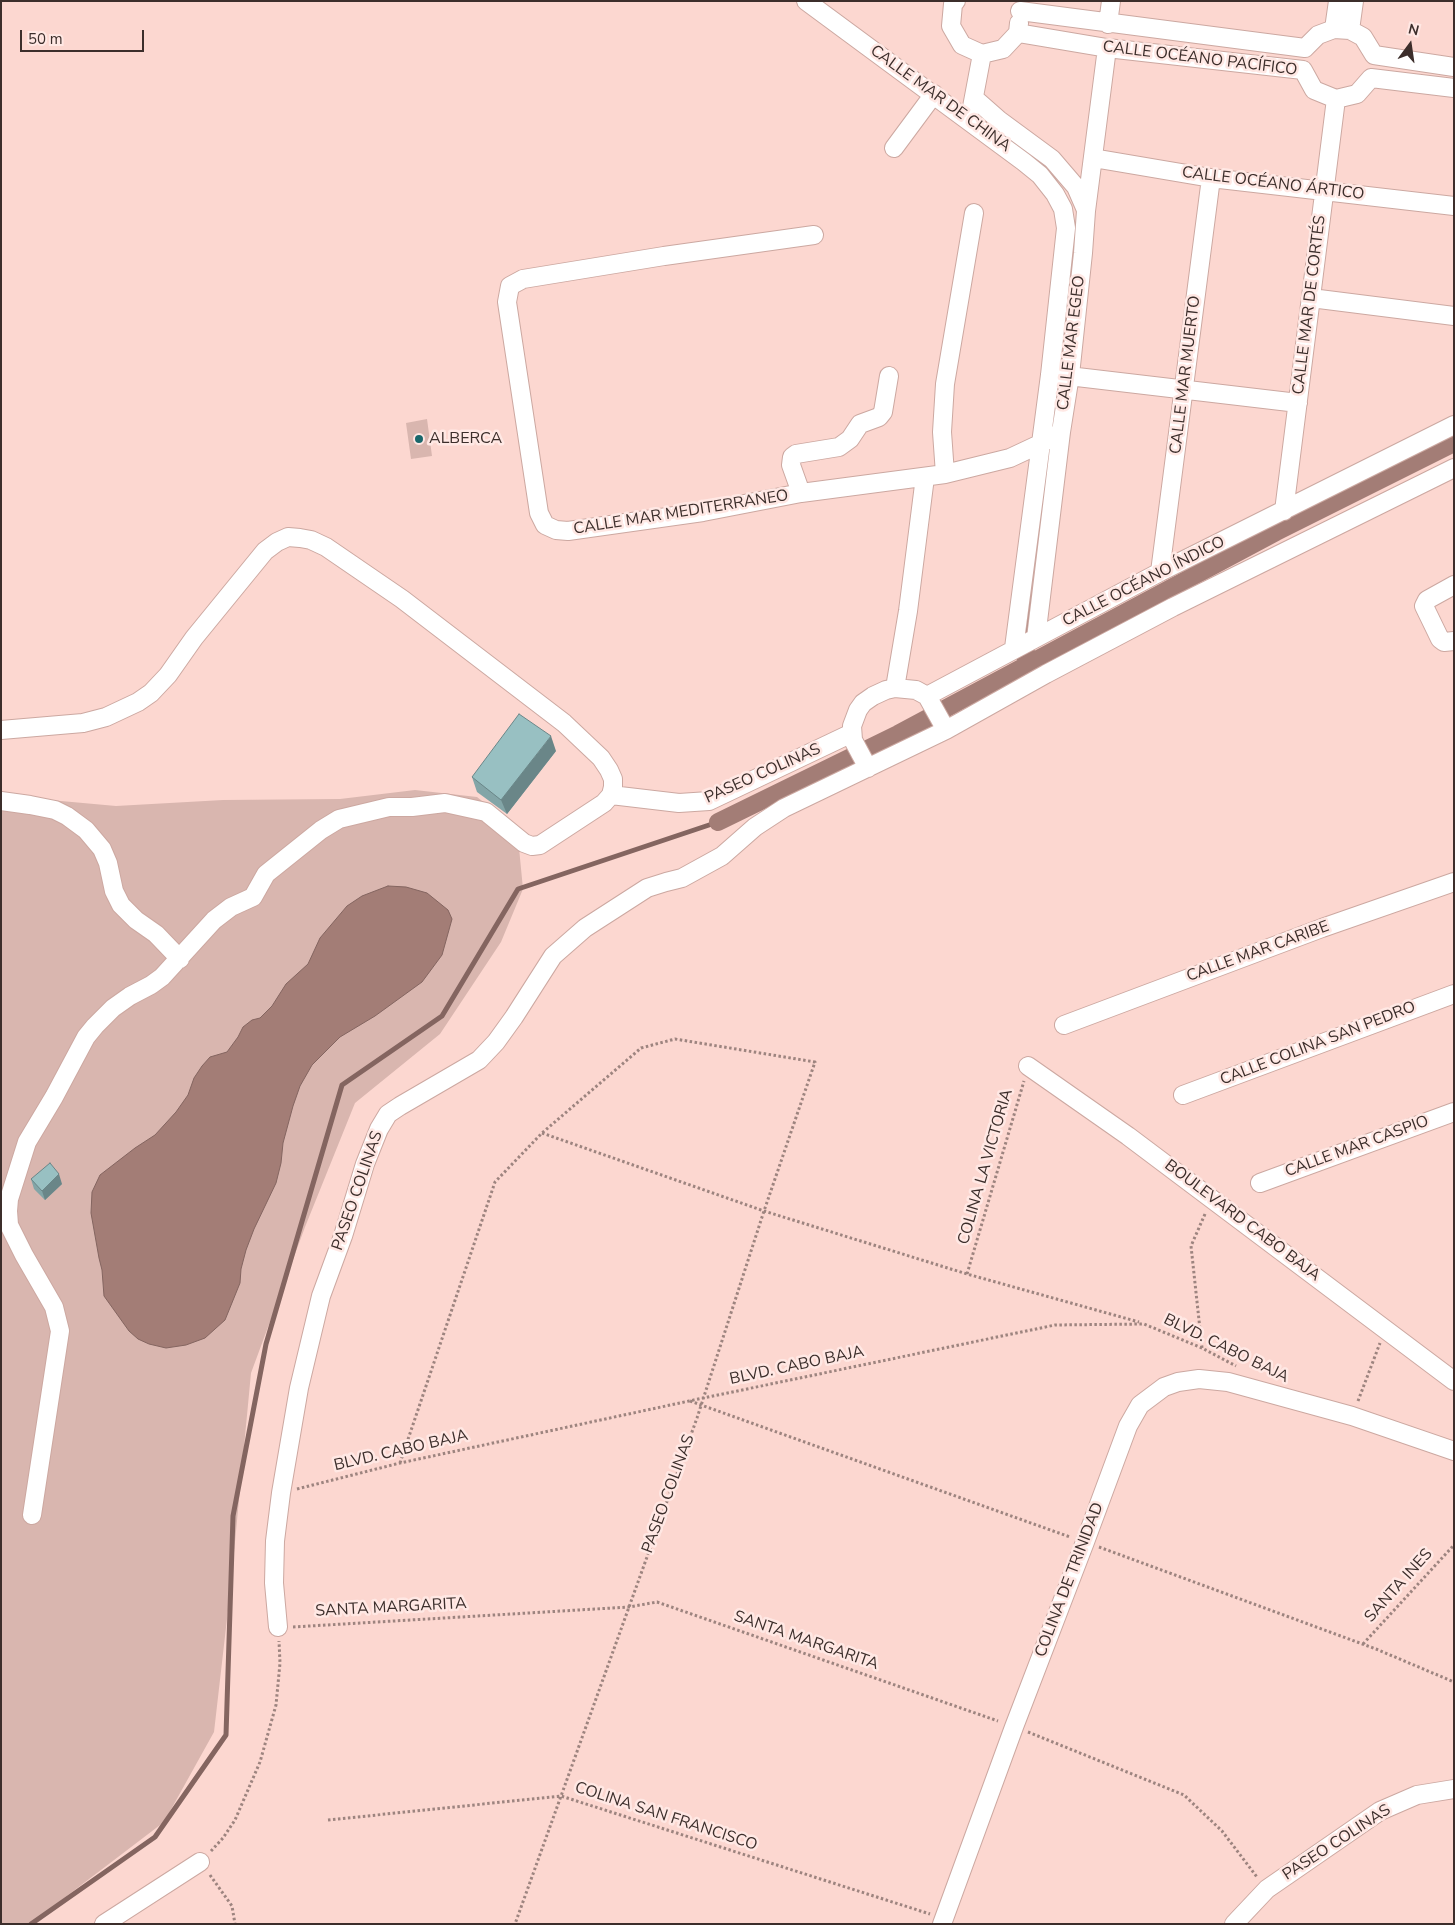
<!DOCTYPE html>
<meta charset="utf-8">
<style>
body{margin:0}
#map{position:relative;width:1455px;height:1925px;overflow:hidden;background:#fcd7d0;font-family:"Nunito Sans",sans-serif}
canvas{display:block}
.frame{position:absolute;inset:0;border:2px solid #3c2e2b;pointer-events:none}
.north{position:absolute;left:1385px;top:20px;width:50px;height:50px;-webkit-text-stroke:4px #ffe8e4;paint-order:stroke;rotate:14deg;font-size:14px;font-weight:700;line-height:20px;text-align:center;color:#3c2e2b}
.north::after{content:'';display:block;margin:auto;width:18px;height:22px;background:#3c2e2b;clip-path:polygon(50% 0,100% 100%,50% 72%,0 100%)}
.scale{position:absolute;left:20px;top:30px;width:124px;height:22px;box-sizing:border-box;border:2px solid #3c2e2b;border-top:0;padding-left:6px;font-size:15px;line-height:18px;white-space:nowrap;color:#3c2e2b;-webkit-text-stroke:4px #ffe8e4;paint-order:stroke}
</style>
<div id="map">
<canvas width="1455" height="1925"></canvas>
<div class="frame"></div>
<div class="north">N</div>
<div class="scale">50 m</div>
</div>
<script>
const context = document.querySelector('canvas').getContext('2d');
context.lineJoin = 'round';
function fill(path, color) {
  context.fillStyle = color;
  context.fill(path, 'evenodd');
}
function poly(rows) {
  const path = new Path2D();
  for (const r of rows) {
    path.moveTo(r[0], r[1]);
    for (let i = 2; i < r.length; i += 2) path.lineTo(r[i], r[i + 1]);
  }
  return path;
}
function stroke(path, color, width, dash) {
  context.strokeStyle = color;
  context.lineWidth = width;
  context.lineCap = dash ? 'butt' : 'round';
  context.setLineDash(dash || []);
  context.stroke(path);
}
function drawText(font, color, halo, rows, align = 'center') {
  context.font = font + ' "Nunito Sans",sans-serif';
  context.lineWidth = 5;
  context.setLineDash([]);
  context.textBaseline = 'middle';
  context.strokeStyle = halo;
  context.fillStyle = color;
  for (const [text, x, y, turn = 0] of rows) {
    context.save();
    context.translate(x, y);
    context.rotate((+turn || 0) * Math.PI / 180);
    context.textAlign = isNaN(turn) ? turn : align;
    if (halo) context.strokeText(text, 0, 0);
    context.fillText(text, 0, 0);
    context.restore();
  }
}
const green = poly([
 [427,419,432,456,411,459,406,423],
 [415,790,477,797,512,825,519,848,523,889,501,942,440,1034,355,1103,305,1227,251,1373,231,1584,214,1732,164,1822,30,1924,1,1924,1,792,50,800,116,806,223,800,340,799]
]);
const water = poly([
 [388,886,406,887,427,893,448,910,452,919,442,955,422,982,375,1016,340,1037,312,1065,300,1086,293,1106,283,1143,281,1163,276,1183,254,1229,246,1250,241,1269,240,1283,225,1320,205,1338,186,1345,166,1348,149,1344,138,1339,129,1331,104,1296,102,1270,99,1258,91,1213,92,1192,100,1175,135,1148,155,1135,176,1112,188,1095,194,1078,202,1066,210,1057,227,1052,238,1037,243,1027,252,1020,260,1018,272,1006,286,984,308,964,320,938,347,906,362,896,388,886]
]);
const stream = poly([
 [31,1924,155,1837,226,1735,233,1516,266,1344,342,1085,442,1016,518,889,718,822]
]);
const canal = poly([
 [1025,656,1049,449],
 [718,822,898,734,1276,532,1454,443]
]);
const path = poly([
 [542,1133,764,1211,967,1274,1139,1322],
 [967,1274,1024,1081],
 [1202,1348,1191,1246,1205,1214],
 [690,1401,1070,1537],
 [1358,1401,1380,1343],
 [400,1463,495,1182,542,1133,641,1048,675,1039,815,1062,764,1211,697,1418,515,1924],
 [297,1489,400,1463,689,1401,1055,1325,1144,1324,1202,1348,1236,1366],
 [1099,1547,1376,1649,1454,1682],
 [293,1627,629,1607,657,1602,998,1721],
 [1363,1644,1454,1545],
 [1028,1732,1184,1795,1222,1831,1257,1877],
 [328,1820,561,1796,930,1914],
 [211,1851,223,1838,235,1820,260,1762,276,1705,280,1663,279,1641],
 [210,1875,232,1906,235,1924]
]);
const minor = poly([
 [806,1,1024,162,1040,175,1055,194,1063,209,1066,228,1050,375,1014,648],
 [956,1,953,4,951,26,962,45,982,54,1003,49,1018,33,1019,23],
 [1020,11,1305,48],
 [1108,24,1111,1],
 [1334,29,1338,1],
 [1350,30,1354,1],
 [1018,33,1107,48,1303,70],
 [1305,48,1318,35,1334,29,1350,30,1363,37,1374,55],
 [1374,55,1454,67],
 [1303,70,1314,90,1336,99,1357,94,1371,78],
 [1371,78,1454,88],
 [974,98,999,120,1052,159,1076,187,1086,210],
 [972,107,982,54],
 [894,148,934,94],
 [1093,158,1211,178,1454,206],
 [814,235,664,256,523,279,510,286,507,302,539,513,545,525,556,530,568,531,703,512,801,493,945,474,1010,458,1042,443,1061,432],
 [1311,298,1454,316],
 [1060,375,1298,403],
 [945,474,942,432,945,384,974,213],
 [801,493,791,465,792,457,796,454,839,447,850,439,860,424,879,417,883,412,889,376],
 [1284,511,1336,99],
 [1160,572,1211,178],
 [1454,585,1427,600,1424,606,1440,639,1444,642,1454,641],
 [1036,638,1061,432,1070,375,1083,253,1086,211,1107,48],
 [895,688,908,611,925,477],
 [927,696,946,730],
 [1,730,83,723,106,717,138,702,151,693,168,675,194,638,265,551,277,542,288,537,300,538,311,540,326,547,402,599,564,723,601,758,609,770,613,779,613,787,611,795,604,803,540,845,532,846,524,843,486,812,445,803,412,807,389,807,339,819,321,830,266,874,253,897,231,907,214,920,162,977,151,985,130,996,113,1008,95,1026,86,1037,54,1097,27,1142,9,1199,8,1211,9,1225,24,1255,54,1307,60,1331,32,1515],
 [868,768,853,740,852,726,858,710,863,703,873,696,886,690,895,688,916,690,927,696,1160,572,1454,425],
 [611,795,679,803,709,801,852,733],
 [1,801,30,805,55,810,67,816,86,830,102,849,108,863,114,891,121,905,136,920,156,934,180,959],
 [1064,1025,1322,928,1454,882],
 [1028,1066,1128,1136,1454,1381],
 [1183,1095,1454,994],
 [1260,1183,1454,1112],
 [278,1627,274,1583,275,1541,281,1493,299,1388,321,1296,343,1236,365,1164,379,1129,388,1114,400,1106,479,1060,496,1042,514,1017,553,956,585,928,647,888,666,882,682,878,722,856,755,827,784,808,946,730,1046,674,1173,607,1454,468],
 [104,1924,200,1862],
 [942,1924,1014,1727,1085,1542,1128,1426,1140,1405,1164,1387,1178,1382,1199,1379,1228,1382,1352,1416,1454,1451],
 [1234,1924,1267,1889,1380,1811,1417,1795,1454,1789]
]);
const wall = poly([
 [556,751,507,814,477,792,472,777],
 [31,1179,62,1184,45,1200,34,1189]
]);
const shadedWall = poly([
 [551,736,556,751,507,814,501,800],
 [59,1174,62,1184,45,1200,42,1191]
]);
const building = poly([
 [519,714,551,736,501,800,472,777,519,714],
 [50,1163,59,1174,42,1191,31,1179,50,1163]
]);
const markers = [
 [419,439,5,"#19676b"]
];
const streetNames = [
 ["CALLE OCÉANO PACÍFICO",1200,59,7],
 ["CALLE MAR DE CHINA",940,99,36],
 ["CALLE OCÉANO ÁRTICO",1273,184,7],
 ["CALLE MAR DE CORTÉS",1310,305,-83],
 ["CALLE MAR EGEO",1072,343,-83],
 ["CALLE MAR MUERTO",1186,375,-83],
 ["CALLE MAR MEDITERRANEO",681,513,-9],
 ["CALLE OCÉANO ÍNDICO",1144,582,-27],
 ["PASEO COLINAS",763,774,-24],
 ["CALLE MAR CARIBE",1258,952,-20],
 ["CALLE COLINA SAN PEDRO",1318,1044,-21],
 ["CALLE MAR CASPIO",1357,1147,-20],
 ["COLINA LA VICTORIA",986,1167,-74],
 ["PASEO COLINAS",358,1191,-71],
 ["BOULEVARD CABO BAJA",1242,1221,37],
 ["BLVD. CABO BAJA",1226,1349,26],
 ["BLVD. CABO BAJA",797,1366,-12],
 ["BLVD. CABO BAJA",401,1451,-13],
 ["PASEO COLINAS",669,1494,-70],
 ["COLINA DE TRINIDAD",1070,1580,-69],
 ["SANTA INES",1399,1586,-48],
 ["SANTA MARGARITA",391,1608,-3],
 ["SANTA MARGARITA",806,1641,19],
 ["COLINA SAN FRANCISCO",666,1817,18],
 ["PASEO COLINAS",1337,1843,-33]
];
const poiNames = [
 ["ALBERCA",429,439]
];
fill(green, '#d9b6af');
fill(water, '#a37d76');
stroke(water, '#846560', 1);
stroke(stream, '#846560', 5);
stroke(canal, '#a37d76', 18);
stroke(minor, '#cca8a1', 20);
stroke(path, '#9d847f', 3, [2.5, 2.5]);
stroke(minor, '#fff', 18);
fill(wall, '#83a5a7');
fill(shadedWall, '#6a8688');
fill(building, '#98c0c2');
stroke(building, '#6a8688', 1);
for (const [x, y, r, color] of markers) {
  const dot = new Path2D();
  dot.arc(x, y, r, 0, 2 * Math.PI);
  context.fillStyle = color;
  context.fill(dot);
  stroke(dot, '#ffe8e4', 2);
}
drawText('16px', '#3c2e2b', '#ffe8e4', streetNames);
drawText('16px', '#3c2e2b', '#ffe8e4', poiNames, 'left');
</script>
